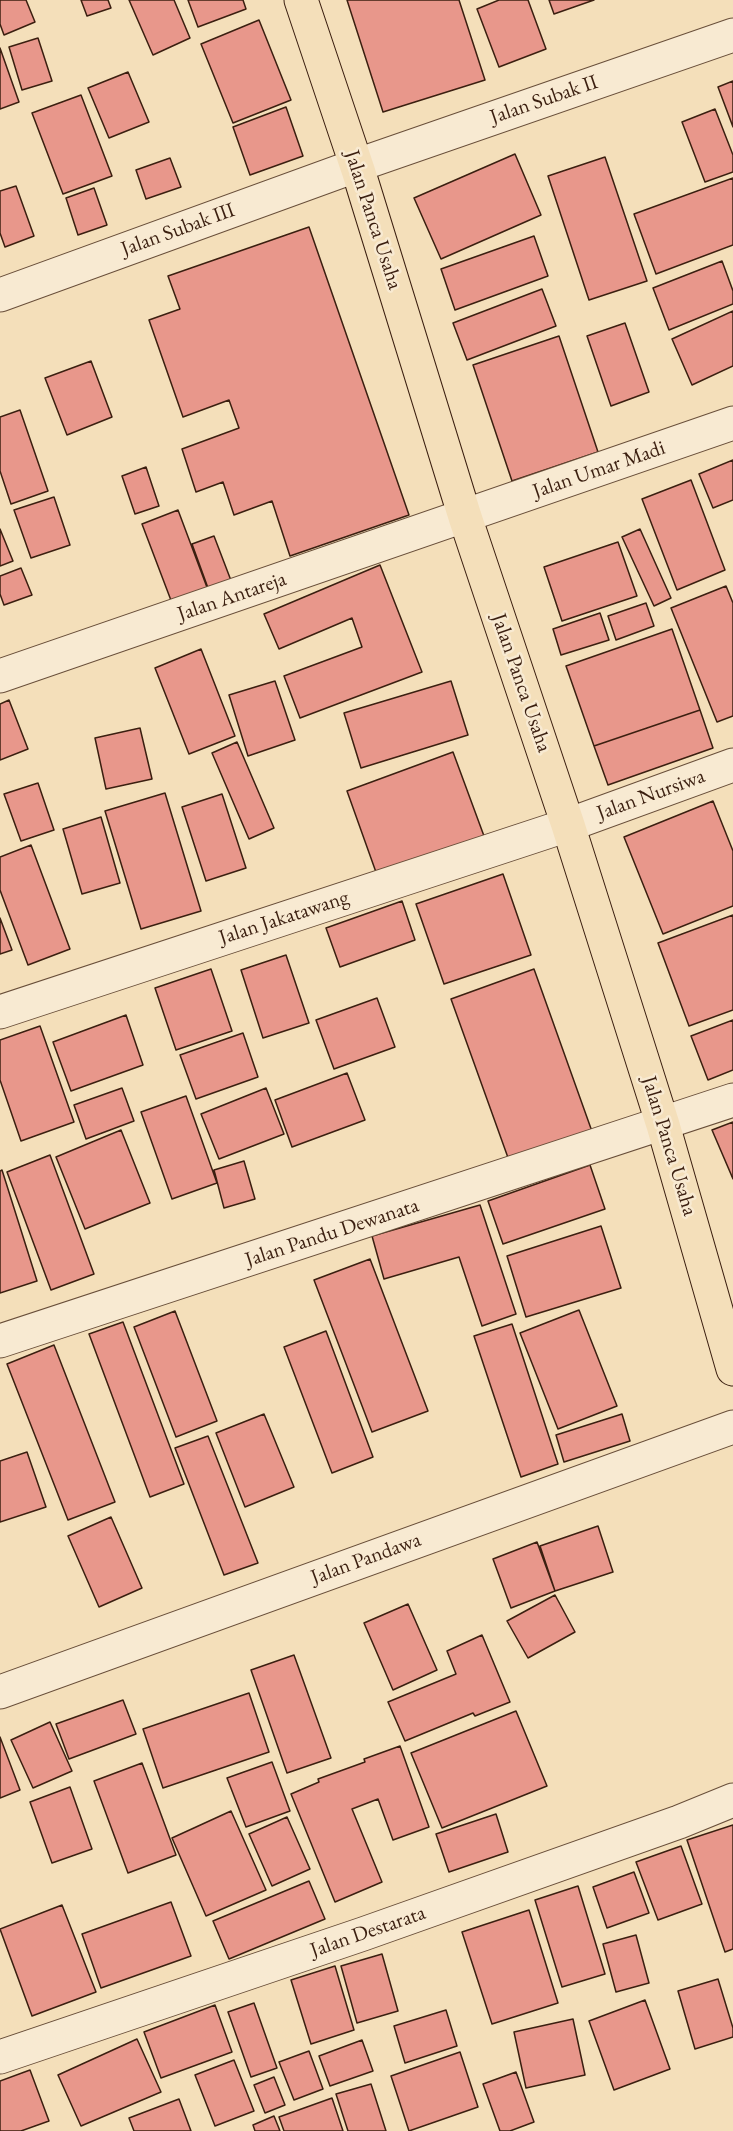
<!DOCTYPE html>
<style>
body{margin:0}
canvas{display:block;background:#f4dfba}
</style>
<canvas width="733" height="2131"></canvas>
<script>
const context = document.querySelector('canvas').getContext('2d');
context.lineJoin = 'round';
function fill(path, color) {
  context.fillStyle = color;
  context.fill(path, 'evenodd');
}
function poly(rows) {
  const path = new Path2D();
  for (const r of rows) {
    path.moveTo(r[0], r[1]);
    for (let i = 2; i < r.length; i += 2) path.lineTo(r[i], r[i + 1]);
  }
  return path;
}
function stroke(path, color, width, dash) {
  context.strokeStyle = color;
  context.lineWidth = width;
  context.lineCap = dash ? 'butt' : 'round';
  context.setLineDash(dash || []);
  context.stroke(path);
}
function drawText(font, color, halo, rows, align = 'center') {
  context.font = font + ' "EB Garamond",serif';
  context.lineWidth = 5;
  context.setLineDash([]);
  context.textBaseline = 'middle';
  context.strokeStyle = halo;
  context.fillStyle = color;
  for (const [text, x, y, turn = 0] of rows) {
    context.save();
    context.translate(x, y);
    context.rotate((+turn || 0) * Math.PI / 180);
    context.textAlign = isNaN(turn) ? turn : align;
    if (halo) context.strokeText(text, 0, 0);
    context.fillText(text, 0, 0);
    context.restore();
  }
}
const building = poly([
 [0,0,26,0,35,22,4,35,0,24,0,0],
 [81,0,108,0,111,8,87,16,81,0],
 [129,0,174,0,190,38,153,55,129,0],
 [188,0,243,0,246,9,198,27,188,0],
 [347,0,459,0,485,80,383,112,347,0],
 [499,0,528,0,546,49,499,67,477,9,499,0],
 [549,0,594,0,554,14,549,0],
 [259,20,291,100,233,123,201,44,259,20],
 [38,38,52,81,22,90,9,47,38,38],
 [0,48,19,102,0,109,0,48],
 [128,72,149,122,109,138,88,88,128,72],
 [733,81,733,127,718,87,733,81],
 [81,95,112,176,63,194,32,113,81,95],
 [286,107,303,156,250,175,233,127,286,107],
 [715,109,733,155,733,172,705,182,682,122,715,109],
 [515,154,541,215,441,259,414,198,515,154],
 [605,157,647,281,589,300,548,176,605,157],
 [170,158,181,187,146,199,136,170,170,158],
 [733,178,733,245,656,274,634,214,733,178],
 [16,186,34,236,5,247,0,233,0,191,16,186],
 [94,188,107,225,78,235,66,198,94,188],
 [309,227,409,515,290,556,272,501,234,515,223,482,196,492,182,449,239,428,229,400,183,417,149,320,180,309,168,276,309,227],
 [534,236,548,276,455,310,441,269,534,236],
 [722,261,733,291,733,304,669,330,653,288,722,261],
 [542,289,556,326,467,360,453,323,542,289],
 [733,311,733,366,692,385,672,339,733,311],
 [625,323,649,392,611,406,587,336,625,323],
 [559,336,598,452,512,481,473,365,559,336],
 [91,361,112,417,67,435,45,378,91,361],
 [20,410,48,491,11,504,0,471,0,417,20,410],
 [733,460,733,500,713,508,699,474,733,460],
 [146,467,159,506,135,514,122,476,146,467],
 [691,480,725,570,677,590,642,499,691,480],
 [54,497,70,545,31,558,14,510,54,497],
 [178,510,208,590,172,603,142,524,178,510],
 [0,529,13,561,0,566,0,529],
 [640,529,671,598,654,606,622,537,640,529],
 [214,536,235,591,212,599,192,544,214,536],
 [618,542,637,596,562,621,544,567,618,542],
 [380,565,422,672,300,718,284,676,362,647,352,618,279,649,264,614,380,565],
 [21,568,32,595,4,605,0,594,0,576,21,568],
 [726,586,733,603,733,716,717,722,671,608,726,586],
 [646,603,654,626,616,640,608,616,646,603],
 [600,613,609,640,561,655,553,629,600,613],
 [672,629,700,710,594,746,566,666,672,629],
 [201,649,235,736,189,754,155,668,201,649],
 [275,681,295,740,248,756,229,695,275,681],
 [451,681,468,735,361,768,344,713,451,681],
 [9,700,28,749,0,760,0,704,9,700],
 [700,710,713,748,608,785,594,746,700,710],
 [140,728,152,779,106,789,95,738,140,728],
 [237,742,274,828,249,839,212,753,237,742],
 [453,752,484,836,377,875,347,791,453,752],
 [38,783,54,830,21,841,4,794,38,783],
 [165,793,201,911,141,929,105,811,165,793],
 [222,794,246,868,206,881,182,807,222,794],
 [713,801,733,851,733,906,663,934,624,837,713,801],
 [101,817,120,883,82,894,63,829,101,817],
 [31,845,70,949,28,965,0,890,0,857,31,845],
 [503,874,531,955,444,984,416,904,503,874],
 [402,901,415,940,340,967,326,928,402,901],
 [733,915,733,1010,689,1026,658,943,733,915],
 [0,918,12,950,0,954,0,918],
 [286,955,309,1023,263,1038,241,970,286,955],
 [211,969,232,1031,176,1050,155,988,211,969],
 [534,969,594,1137,511,1166,451,999,534,969],
 [377,998,395,1047,334,1069,316,1020,377,998],
 [126,1015,143,1065,71,1091,53,1042,126,1015],
 [733,1020,733,1070,708,1080,691,1036,733,1020],
 [40,1026,74,1122,21,1141,0,1080,0,1040,40,1026],
 [243,1033,258,1077,196,1099,180,1055,243,1033],
 [347,1073,365,1120,292,1147,275,1100,347,1073],
 [122,1088,134,1121,86,1139,74,1105,122,1088],
 [266,1088,284,1134,219,1159,201,1114,266,1088],
 [186,1096,217,1183,172,1199,141,1112,186,1096],
 [733,1122,733,1179,712,1130,733,1122],
 [121,1130,150,1203,85,1229,56,1157,121,1130],
 [50,1155,94,1274,51,1290,7,1172,50,1155],
 [244,1161,255,1199,224,1208,214,1170,244,1161],
 [590,1165,605,1209,503,1244,488,1201,590,1165],
 [2,1170,37,1281,0,1293,0,1171,2,1170],
 [480,1205,516,1314,482,1326,459,1257,384,1279,372,1236,480,1205],
 [601,1226,621,1288,526,1317,507,1256,601,1226],
 [370,1259,428,1411,372,1432,314,1280,370,1259],
 [579,1310,617,1406,558,1429,520,1333,579,1310],
 [175,1311,217,1421,176,1437,134,1327,175,1311],
 [123,1322,184,1484,150,1497,89,1334,123,1322],
 [512,1324,558,1464,521,1477,474,1336,512,1324],
 [326,1331,373,1457,332,1473,284,1347,326,1331],
 [54,1345,115,1502,68,1520,7,1364,54,1345],
 [264,1414,294,1487,245,1507,216,1433,264,1414],
 [622,1414,630,1441,564,1462,556,1435,622,1414],
 [208,1436,258,1563,224,1575,175,1448,208,1436],
 [27,1452,46,1507,0,1522,0,1461,27,1452],
 [111,1517,142,1588,99,1607,68,1536,111,1517],
 [598,1526,613,1572,555,1591,540,1546,598,1526],
 [537,1542,555,1591,511,1608,493,1559,537,1542],
 [555,1595,575,1632,528,1658,507,1621,555,1595],
 [408,1604,437,1670,393,1690,364,1623,408,1604],
 [482,1635,510,1702,475,1716,473,1713,405,1741,388,1702,456,1674,447,1651,482,1635],
 [294,1655,331,1758,287,1773,251,1670,294,1655],
 [249,1693,269,1752,163,1788,143,1729,249,1693],
 [123,1700,136,1734,69,1759,56,1724,123,1700],
 [516,1711,547,1786,442,1828,411,1753,516,1711],
 [50,1722,72,1771,33,1788,11,1740,50,1722],
 [0,1737,20,1790,0,1798,0,1737],
 [400,1746,429,1827,393,1840,378,1799,352,1809,382,1882,335,1902,291,1794,319,1782,318,1779,365,1762,364,1759,400,1746],
 [272,1762,290,1811,246,1827,227,1778,272,1762],
 [142,1763,176,1855,128,1873,94,1781,142,1763],
 [70,1787,92,1849,52,1863,30,1802,70,1787],
 [231,1811,266,1890,206,1916,172,1838,231,1811],
 [496,1814,508,1852,449,1872,436,1834,496,1814],
 [287,1817,310,1869,272,1886,249,1834,287,1817],
 [733,1825,733,1949,725,1952,687,1840,733,1825],
 [681,1846,702,1904,658,1920,636,1862,681,1846],
 [634,1872,649,1913,607,1928,593,1887,634,1872],
 [309,1881,325,1919,229,1959,213,1921,309,1881],
 [578,1886,605,1974,562,1987,535,1900,578,1886],
 [171,1902,191,1956,101,1988,82,1934,171,1902],
 [62,1905,96,1992,32,2016,0,1929,62,1905],
 [529,1910,558,2003,492,2024,462,1932,529,1910],
 [636,1935,649,1983,616,1992,603,1944,636,1935],
 [382,1954,398,2011,357,2023,341,1966,382,1954],
 [335,1966,354,2030,311,2044,291,1980,335,1966],
 [718,1979,733,2028,733,2037,695,2049,678,1991,718,1979],
 [645,2000,670,2069,614,2090,589,2021,645,2000],
 [254,2003,277,2068,251,2077,228,2012,254,2003],
 [215,2005,232,2052,161,2078,144,2032,215,2005],
 [446,2010,457,2046,405,2063,394,2026,446,2010],
 [573,2019,585,2075,526,2088,514,2032,573,2019],
 [137,2039,161,2092,81,2126,58,2075,137,2039],
 [362,2040,373,2071,330,2086,319,2056,362,2040],
 [309,2051,323,2089,294,2100,279,2062,309,2051],
 [460,2052,478,2107,409,2131,391,2076,460,2052],
 [234,2060,254,2111,215,2126,195,2075,234,2060],
 [30,2070,49,2121,21,2131,0,2131,0,2081,30,2070],
 [516,2072,534,2122,510,2131,500,2131,483,2084,516,2072],
 [274,2077,285,2105,265,2113,254,2085,274,2077],
 [371,2084,386,2131,348,2131,336,2094,371,2084],
 [332,2098,343,2131,284,2131,279,2117,332,2098],
 [179,2099,191,2131,134,2131,129,2118,179,2099],
 [274,2116,280,2131,255,2131,253,2125,274,2116]
]);
const minor = poly([
 [0,295,355,166,733,35],
 [0,676,733,423],
 [0,1012,568,825,733,765],
 [0,1341,733,1100],
 [0,1692,733,1427],
 [0,2057,363,1934,679,1822,733,1800]
]);
const major = poly([
 [301,0,359,173,465,517,568,825,663,1125,733,1369]
]);
const streetNames = [
 ["Jalan Subak II",544,100,-19],
 ["Jalan Panca Usaha",373,220,72],
 ["Jalan Subak III",178,230,-20],
 ["Jalan Umar Madi",599,470,-19],
 ["Jalan Antareja",232,597,-19],
 ["Jalan Panca Usaha",521,683,71],
 ["Jalan Nursiwa",651,795,-20],
 ["Jalan Jakatawang",284,918,-18],
 ["Jalan Panca Usaha",669,1146,73],
 ["Jalan Pandu Dewanata",332,1233,-18],
 ["Jalan Pandawa",366,1559,-20],
 ["Jalan Destarata",368,1932,-19]
];
fill(building, '#e8978b');
stroke(building, '#3b1f10', 1.5);
stroke(minor, '#694f3a', 35);
stroke(major, '#3b1f10', 35);
stroke(minor, '#f8ead2', 33);
stroke(major, '#f4dfba', 33);
drawText('21px', '#3b1f10', '#f8ead2', streetNames);
</script>
